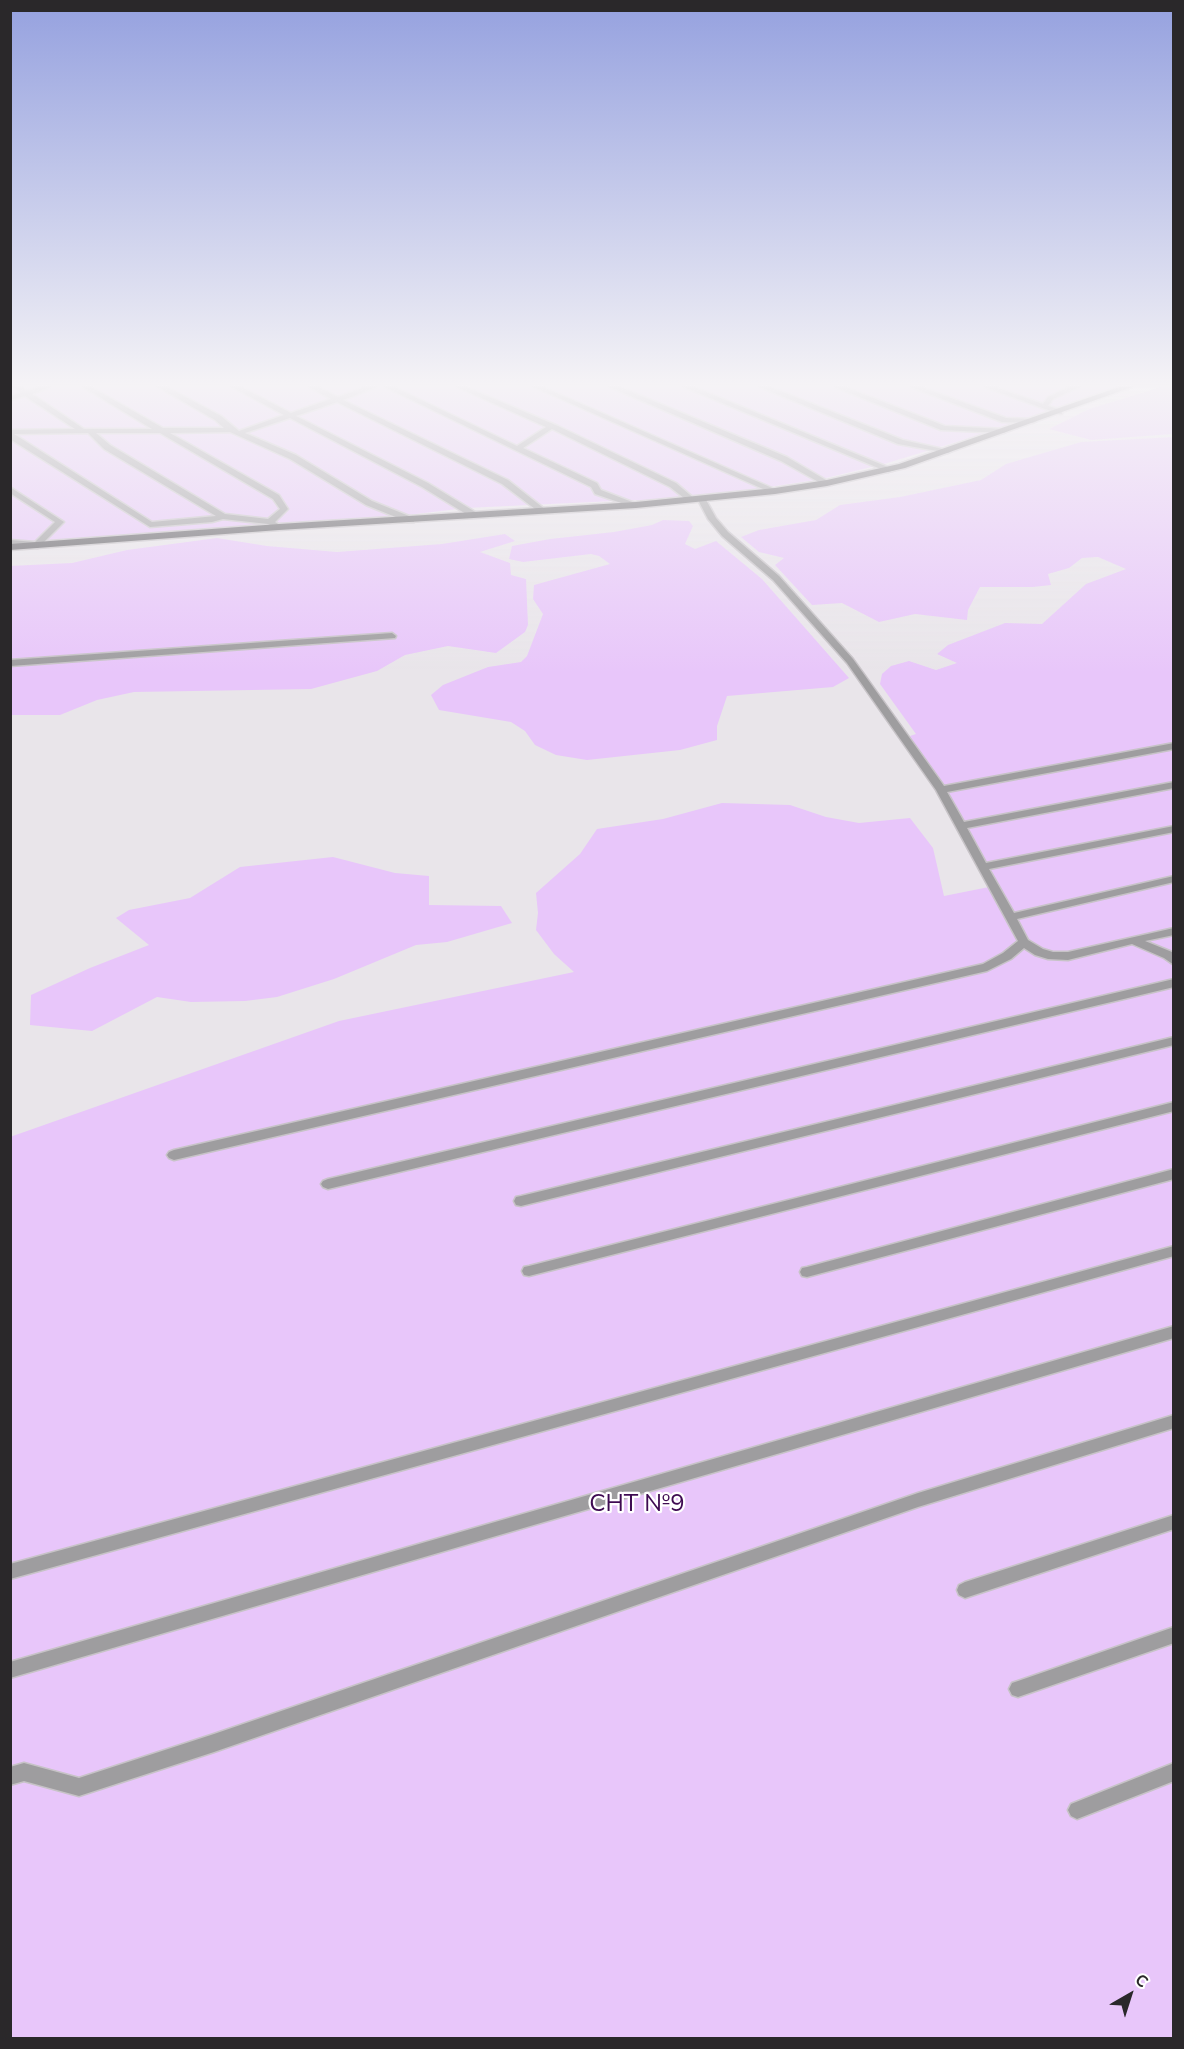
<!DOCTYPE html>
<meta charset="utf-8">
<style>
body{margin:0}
#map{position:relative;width:1184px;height:2049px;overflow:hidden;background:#e9e5ea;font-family:"Nunito Sans",sans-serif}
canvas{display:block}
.frame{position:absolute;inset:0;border:12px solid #2a282a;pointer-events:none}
.north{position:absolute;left:1100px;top:1965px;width:60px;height:60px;-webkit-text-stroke:4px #fff;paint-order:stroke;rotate:39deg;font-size:16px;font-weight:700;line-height:24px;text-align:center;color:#2a282a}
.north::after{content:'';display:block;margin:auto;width:21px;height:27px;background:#2a282a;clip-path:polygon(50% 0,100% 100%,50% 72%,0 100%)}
</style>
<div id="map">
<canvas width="1184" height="2049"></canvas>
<div class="frame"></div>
<div class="north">С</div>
</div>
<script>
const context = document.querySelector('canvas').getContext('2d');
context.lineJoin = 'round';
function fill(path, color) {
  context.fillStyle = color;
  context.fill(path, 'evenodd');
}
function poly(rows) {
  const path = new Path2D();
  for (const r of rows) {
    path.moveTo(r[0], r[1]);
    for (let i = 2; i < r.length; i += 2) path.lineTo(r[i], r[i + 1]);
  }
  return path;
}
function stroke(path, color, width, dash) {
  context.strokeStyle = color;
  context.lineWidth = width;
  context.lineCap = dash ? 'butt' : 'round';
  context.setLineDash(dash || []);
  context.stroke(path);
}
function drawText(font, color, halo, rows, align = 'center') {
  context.font = font + ' "Nunito Sans",sans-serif';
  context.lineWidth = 4.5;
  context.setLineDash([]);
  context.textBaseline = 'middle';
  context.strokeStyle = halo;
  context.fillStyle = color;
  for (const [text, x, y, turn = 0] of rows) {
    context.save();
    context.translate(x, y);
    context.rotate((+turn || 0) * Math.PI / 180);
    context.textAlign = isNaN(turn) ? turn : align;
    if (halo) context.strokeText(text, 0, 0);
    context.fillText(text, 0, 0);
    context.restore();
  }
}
const green = poly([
 [10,387,1119,387,1029,420,884,464,822,479,736,492,646,501,635,500,466,508,374,519,329,520,11,544],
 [1161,387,1173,387,1173,434,1091,440,1049,429,1089,409],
 [1173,437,1173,2038,11,2038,10,1137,339,1021,574,972,554,954,536,930,538,913,536,893,580,854,597,829,663,819,722,803,790,805,826,817,859,823,910,818,933,848,944,896,999,885,910,736,916,734,880,684,882,674,891,666,909,661,936,670,957,663,937,654,948,645,1005,623,1042,624,1086,584,1126,569,1098,557,1082,558,1069,568,1048,574,1051,585,1033,587,980,587,968,610,967,620,915,614,879,622,842,603,812,605,775,565,784,558,759,552,741,537,759,530,816,520,840,505,900,497,981,480,1006,464,1081,442],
 [663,520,689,521,693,526,685,544,695,549,716,541,762,579,849,678,833,687,727,696,717,726,717,740,680,750,587,760,556,755,535,745,525,731,511,722,439,710,431,695,443,685,488,667,521,662,527,656,543,614,533,599,534,585,610,564,599,556,591,554,523,562,509,559,512,546,550,539,614,532,652,525],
 [505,534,515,541,480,552,510,563,511,575,526,579,528,625,525,632,496,653,448,646,405,655,377,671,311,689,134,692,97,700,60,715,11,715,10,566,72,563,127,550,217,538,267,546,337,552,442,544],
 [333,857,395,873,429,876,429,905,501,906,512,923,447,942,416,945,334,979,277,997,245,1001,191,1002,157,997,92,1031,30,1025,31,995,90,968,149,945,116,918,129,910,190,898,240,867]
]);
const minor = poly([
 [14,387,22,387,27,391,39,387,50,387,32,394,84,429,152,429,83,387,91,387,163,428,224,428,215,420,158,387,167,387,221,416,239,431,284,415,232,387,241,387,291,413,331,399,309,387,318,387,338,397,365,387,376,387,343,400,508,480,546,510,539,512,502,484,337,402,296,416,428,483,477,513,477,517,471,517,422,487,290,418,245,433,296,455,372,501,414,518,414,522,408,522,366,505,290,459,230,432,170,433,279,495,288,509,275,522,283,527,279,529,268,524,223,519,212,522,150,527,10,439,10,430,75,429,25,396,10,400,10,396,21,393,14,387],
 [88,433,104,449,216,516,152,522,14,434,88,433],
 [96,433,160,433,273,499,280,509,268,519,225,514,110,445,96,433],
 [385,387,394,387,517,446,546,427,457,387,466,387,558,426,676,483,696,500,689,502,670,487,552,429,523,448,597,483,601,490,640,505,633,507,595,494,591,487,385,387],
 [534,387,543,387,779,491,772,493,534,387],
 [610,387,620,387,787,457,831,483,824,485,781,461,610,387],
 [684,387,694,387,895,470,888,472,684,387],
 [760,387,770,387,903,440,952,451,948,453,898,444,760,387],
 [835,387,845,387,945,426,1004,429,1008,431,1004,433,941,430,835,387],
 [911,387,921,387,1006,418,1033,419,1037,421,1033,423,1002,422,911,387],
 [985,387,995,387,1043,404,1048,397,1069,387,1079,387,1053,399,1048,406,1062,410,1062,414,1059,414,985,387],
 [10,487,64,522,38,548,10,544,10,540,35,542,55,522,10,493,10,487],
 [699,498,705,498,716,518,728,532,779,576,853,659,944,786,1174,743,1174,749,947,792,964,822,1174,782,1174,788,967,828,986,863,1174,826,1174,832,989,869,1014,913,1174,876,1174,882,1017,919,1028,940,1043,949,1053,952,1068,952,1174,928,1174,935,1145,941,1172,952,1174,965,1164,958,1132,944,1068,960,1048,959,1035,955,1024,948,1011,959,987,971,174,1160,169,1158,167,1155,169,1152,174,1150,983,964,1003,953,1018,941,936,790,847,663,773,580,722,536,708,519,698,500,699,498],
 [392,633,396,636,395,638,10,666,10,660,392,633],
 [1174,979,1174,987,328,1189,323,1187,321,1184,323,1181,328,1179,1174,979],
 [1174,1037,1174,1045,521,1206,516,1205,514,1201,516,1197,521,1196,1174,1037],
 [1174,1102,1174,1111,529,1276,524,1275,522,1271,524,1267,529,1266,1174,1102],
 [1174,1169,1174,1179,807,1277,802,1276,800,1272,802,1268,807,1267,1174,1169],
 [1174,1246,1174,1256,10,1579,10,1564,1174,1246],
 [1174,1326,1174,1338,10,1678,10,1662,1174,1326],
 [1174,1415,1174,1428,918,1507,214,1752,79,1796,24,1781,10,1785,10,1767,24,1763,79,1778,214,1734,918,1493,1174,1415],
 [1174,1515,1174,1529,965,1598,959,1595,957,1590,959,1585,965,1582,1174,1515],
 [1174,1627,1174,1643,1018,1697,1012,1695,1009,1689,1012,1683,1018,1681,1174,1627],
 [1174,1763,1174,1781,1077,1819,1071,1816,1068,1810,1071,1804,1174,1763]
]);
const major = poly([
 [1119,387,1132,387,905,468,827,486,775,494,636,508,279,530,10,550,10,544,279,524,636,502,775,488,827,480,899,464,1119,387]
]);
const nearParknames = [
 ["СНТ №9",637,1505]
];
fill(green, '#e8c6fa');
stroke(minor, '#c7c3c7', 3);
stroke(major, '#c7c3c7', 3);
fill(minor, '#9e9d9f');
fill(major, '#626064');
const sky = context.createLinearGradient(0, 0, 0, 674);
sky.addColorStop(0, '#95a1df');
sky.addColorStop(0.57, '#f5f3f6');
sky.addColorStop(1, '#f5f3f600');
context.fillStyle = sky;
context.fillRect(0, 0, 1184, 674);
drawText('24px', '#3e0a52', '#fff', nearParknames);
</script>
